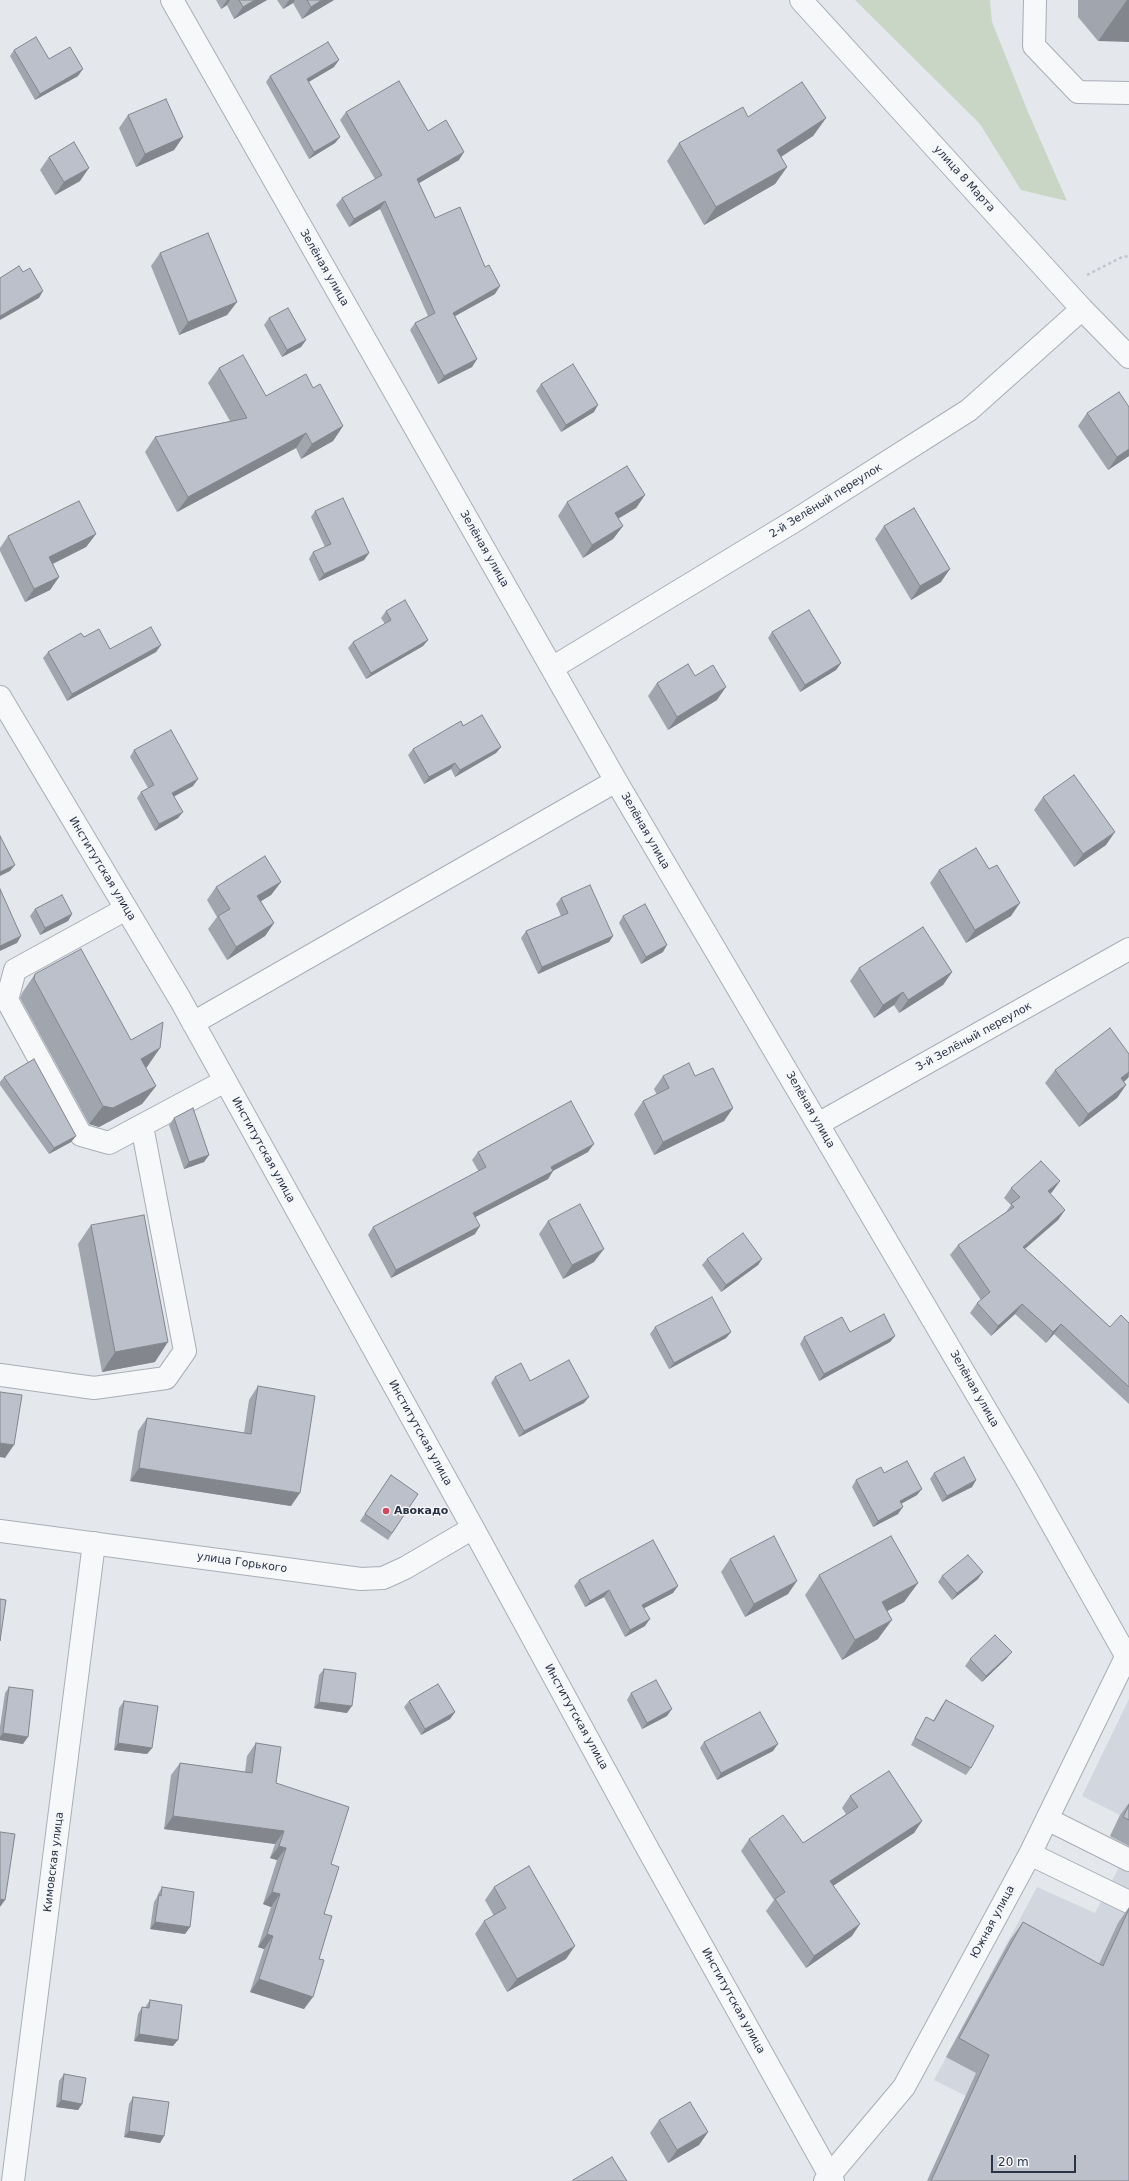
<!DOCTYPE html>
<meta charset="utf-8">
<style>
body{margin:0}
#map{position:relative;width:1129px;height:2181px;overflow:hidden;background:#e4e7ec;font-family:"DejaVu Sans",sans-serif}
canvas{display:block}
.scale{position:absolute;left:991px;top:2155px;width:85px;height:18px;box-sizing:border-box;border:2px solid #2b3445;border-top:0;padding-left:5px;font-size:12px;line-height:14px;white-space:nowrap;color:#2b3445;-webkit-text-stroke:3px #f4f6f9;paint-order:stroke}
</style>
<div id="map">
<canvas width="1129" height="2181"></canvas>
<div class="scale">20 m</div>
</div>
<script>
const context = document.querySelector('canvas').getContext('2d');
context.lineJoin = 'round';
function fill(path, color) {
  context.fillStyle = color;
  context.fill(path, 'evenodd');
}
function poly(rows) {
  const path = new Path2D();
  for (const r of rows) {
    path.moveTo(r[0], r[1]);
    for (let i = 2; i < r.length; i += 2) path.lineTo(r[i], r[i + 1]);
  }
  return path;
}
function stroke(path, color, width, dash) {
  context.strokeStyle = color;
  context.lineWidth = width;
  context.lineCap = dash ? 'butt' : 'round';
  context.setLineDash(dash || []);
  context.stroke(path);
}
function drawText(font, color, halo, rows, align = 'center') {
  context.font = font + ' "DejaVu Sans",sans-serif';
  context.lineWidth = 3;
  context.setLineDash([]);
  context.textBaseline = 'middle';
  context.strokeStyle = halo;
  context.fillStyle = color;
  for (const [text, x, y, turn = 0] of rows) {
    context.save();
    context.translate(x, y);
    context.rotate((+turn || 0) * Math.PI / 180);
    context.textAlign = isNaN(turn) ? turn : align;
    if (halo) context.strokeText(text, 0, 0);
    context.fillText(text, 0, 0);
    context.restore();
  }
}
const built = poly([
 [1129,1699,1129,2181,927,2181,966,2096,934,2080,1037,1887,1095,1913,1128,1850,1109,1840,1120,1815,1082,1796]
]);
const green = poly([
 [855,0,990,0,992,22,1028,112,1067,201,1021,190,980,124]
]);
const path = poly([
 [1087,275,1122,257,1129,256]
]);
const minor = poly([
 [172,0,616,781,1026,1478,1127,1657,1129,1658],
 [801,0,1082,309,1129,357],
 [1035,0,1034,46,1078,92,1129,93],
 [552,668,796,520,969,410,1082,309],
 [0,697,180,999,473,1528,645,1844,833,2181],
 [126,909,15,970,7,1000,81,1135,109,1143,225,1081],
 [193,1023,616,781],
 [818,1124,1129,949],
 [0,1375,94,1388,166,1378,185,1351,142,1126],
 [0,1531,361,1579,383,1578,405,1568,473,1528],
 [1047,1819,1129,1860],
 [1030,1854,1129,1902],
 [13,2181,94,1543],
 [825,2181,904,2087,1030,1854,1129,1651]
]);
const wall = poly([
 [216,0,267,0,234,19,227,5,221,9],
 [277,0,334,0,302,19,293,3,283,9],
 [1078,0,1129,0,1098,41,1078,17],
 [14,50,49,59,78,76,35,100,10,56],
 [334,67,308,82,340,137,335,143,309,159,266,82,270,76],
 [346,112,428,131,459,160,419,183,435,218,495,294,455,316,477,359,472,367,438,384,410,330,415,323,428,316,380,209,349,227,336,205,342,198,375,179,340,120],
 [128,115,183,137,174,150,136,167,119,128],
 [748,117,826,118,813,136,781,157,787,167,775,184,704,225,667,161,679,143],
 [49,157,80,181,55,195,40,170],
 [160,253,237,302,227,315,179,335,151,266],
 [269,318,306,340,301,347,282,357,264,325],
 [219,368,266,396,313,388,343,426,333,441,301,459,296,448,177,512,145,452,155,437,230,421,208,383],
 [541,384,594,412,561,432,536,391],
 [1129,407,1129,456,1108,470,1078,426,1087,413],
 [645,495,636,508,618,519,623,526,613,539,583,558,558,516,567,502],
 [315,511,369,553,364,560,319,581,309,559,313,552,325,547,311,517],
 [884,526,941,582,911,600,875,539],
 [96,534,86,547,53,564,59,577,50,590,25,602,0,551,0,548,8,536],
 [386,611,428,640,423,646,366,679,348,648,353,642,385,624,381,618],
 [772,632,841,663,836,670,800,692,768,638],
 [84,637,110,649,161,645,156,652,67,701,43,658,48,652],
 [695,676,717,700,668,730,648,696,657,683],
 [463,726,501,747,496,753,455,777,451,769,424,784,408,755,413,749],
 [134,750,193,786,174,796,178,818,155,831,137,798,141,792,148,788,130,757],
 [1043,797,1106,845,1074,867,1034,810],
 [939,870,1011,916,966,943,930,883],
 [281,882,271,895,261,901,274,923,265,936,227,960,208,929,217,917,207,900,216,887],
 [561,898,613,936,609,942,538,974,521,938,526,931,561,916,556,904],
 [35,909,72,914,68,921,40,935,30,916],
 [623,916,663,952,641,964,619,923],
 [859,968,952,972,943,985,899,1013,894,1005,874,1018,850,981],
 [35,974,131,1040,160,1048,146,1068,156,1086,142,1104,99,1127,89,1124,20,998,22,993],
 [1129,1054,1129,1077,1124,1082,1126,1085,1117,1098,1079,1127,1045,1083,1055,1070],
 [663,1076,695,1076,733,1108,724,1121,654,1155,634,1114,643,1101,657,1095,654,1089],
 [4,1077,76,1136,71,1142,49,1154,0,1085,0,1082],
 [174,1118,209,1155,204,1162,184,1169,169,1125],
 [478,1152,588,1152,553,1171,548,1179,475,1217,475,1234,391,1278,368,1235,373,1227,479,1172,472,1160],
 [1060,1181,1052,1192,1050,1194,1065,1210,1058,1220,1025,1249,1110,1327,1129,1323,1129,1404,1054,1334,1046,1343,1015,1314,991,1336,970,1313,977,1303,981,1300,950,1255,958,1245,1006,1212,1011,1205,1004,1198,1011,1188],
 [548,1221,594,1262,563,1279,539,1234],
 [91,1225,155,1362,102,1372,78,1244],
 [707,1259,762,1259,758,1265,721,1292,702,1265],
 [655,1327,731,1332,726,1338,669,1369,650,1334],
 [850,1332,895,1336,890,1342,819,1381,800,1344,804,1337],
 [495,1377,530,1381,584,1403,519,1437,491,1383],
 [258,1386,291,1506,130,1481,138,1431,147,1418,244,1433,249,1400],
 [884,1473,917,1495,901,1504,898,1514,873,1527,852,1487,856,1480],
 [934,1473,976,1480,972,1487,942,1502,930,1479],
 [391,1475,418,1494,388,1540,360,1521],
 [730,1559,788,1594,745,1617,721,1572],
 [819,1575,918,1583,904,1602,887,1611,878,1639,842,1660,805,1595],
 [942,1576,978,1579,952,1600,938,1582],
 [579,1580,673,1593,644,1608,645,1626,625,1637,604,1597,585,1607,574,1586],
 [1007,1658,982,1682,965,1666,970,1659],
 [324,1669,347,1713,314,1708,319,1675],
 [9,1687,23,1744,0,1740,0,1727,5,1693],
 [631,1693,667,1716,642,1729,627,1700],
 [946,1700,971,1768,966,1775,911,1745,922,1724,926,1717,933,1721,941,1707],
 [124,1701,152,1748,147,1754,114,1750,119,1708],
 [409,1701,455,1712,450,1719,421,1735,404,1707],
 [704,1742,773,1751,717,1780,700,1748],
 [256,1743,276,1783,331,1864,319,1959,304,2009,250,1992,264,1949,258,1947,271,1907,263,1904,277,1860,270,1858,275,1844,164,1829,171,1775,180,1763,245,1772,247,1756],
 [850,1796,922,1821,914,1833,833,1886,852,1936,806,1968,766,1911,774,1900,741,1851,749,1839,803,1843,846,1814,842,1808],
 [1129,1803,1129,1846,1110,1836,1120,1815],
 [162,1887,190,1927,185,1934,150,1929,154,1902,157,1897,158,1894],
 [494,1887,566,1959,507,1992,475,1934,484,1921,494,1916,485,1900],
 [1129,1907,1129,2181,927,2181,976,2073,946,2057,1010,1940,1023,1922,1099,1964,1118,1923],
 [150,2000,173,2046,134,2041,138,2014,142,2007,145,2008,146,2006],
 [64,2074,82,2104,78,2110,56,2107,59,2081],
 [133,2097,164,2136,160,2143,124,2137,129,2104],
 [659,2120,708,2132,699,2145,668,2163,650,2133]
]);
const shadedWall = poly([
 [227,0,230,0,227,5,221,9],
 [255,0,267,0,234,19,243,7],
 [289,0,295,0,293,3,283,9],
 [322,0,334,0,302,19,311,7],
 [1127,0,1129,0,1129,42,1098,41],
 [339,60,334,67,302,86,307,79],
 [83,69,78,76,35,100,40,94],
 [826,118,813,136,765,167,777,150],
 [183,137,174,150,136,167,145,154],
 [340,137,335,143,309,159,314,152],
 [464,152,459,160,412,187,417,179],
 [787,167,775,184,704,225,716,207],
 [89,168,80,181,55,195,64,182],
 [385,201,380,209,349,227,354,219],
 [500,286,495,294,448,320,453,313],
 [43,291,39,298,0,320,0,316],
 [237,302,227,315,179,335,188,322],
 [306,340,301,347,282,357,287,350],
 [477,359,472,367,438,384,444,376],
 [598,405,594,412,561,432,566,425],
 [343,426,333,441,301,459,312,444],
 [306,433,296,448,177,512,188,497],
 [1129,449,1129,456,1108,470,1117,457],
 [645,495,636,508,605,526,615,513],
 [623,526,613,539,583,558,592,545],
 [96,534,86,547,40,570,49,557],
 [369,553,364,560,319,581,324,574],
 [950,569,941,582,911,600,920,586],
 [59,577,50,590,25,602,34,589],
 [428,640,423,646,366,679,371,673],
 [161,645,156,652,67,701,72,694],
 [841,663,836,670,800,692,805,685],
 [726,687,717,700,668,730,677,717],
 [501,747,496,753,455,777,460,770],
 [455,763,451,769,424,784,429,777],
 [198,779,193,786,168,800,172,793],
 [183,812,178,818,155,831,159,824],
 [1115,832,1106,845,1074,867,1083,854],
 [15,865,10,871,0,876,0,872],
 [281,882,271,895,248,909,257,896],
 [1020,903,1011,916,966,943,975,930],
 [72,914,68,921,40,935,45,928],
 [274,923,265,936,227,960,236,947],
 [21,936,17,943,0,951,0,946],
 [613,936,609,942,538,974,542,967],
 [667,945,663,952,641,964,646,957],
 [952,972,943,985,899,1013,908,1000],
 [903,992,894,1005,874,1018,883,1005],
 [160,1048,147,1067,128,1077,141,1059],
 [1129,1072,1128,1078,1112,1091,1121,1078],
 [1126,1085,1117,1098,1079,1127,1088,1114],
 [156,1086,142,1104,99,1127,89,1124,103,1106],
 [733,1108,724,1121,654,1155,663,1142],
 [76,1136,71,1142,49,1154,54,1148],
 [594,1144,588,1152,545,1175,551,1167],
 [209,1155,204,1162,184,1169,189,1162],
 [553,1171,548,1179,468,1221,473,1213],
 [1060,1181,1052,1192,1041,1202,1048,1191],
 [1065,1210,1058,1220,1015,1257,1023,1247],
 [480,1226,475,1234,391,1278,396,1270],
 [604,1249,594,1262,563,1279,572,1265],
 [762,1259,758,1265,721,1292,726,1285],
 [1022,1304,1015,1314,991,1336,998,1326],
 [1061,1324,1054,1334,1046,1343,1053,1332],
 [731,1332,726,1338,669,1369,674,1363],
 [895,1336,890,1342,819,1381,824,1374],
 [168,1342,155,1362,102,1372,115,1352],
 [589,1397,584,1403,519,1437,524,1431],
 [0,1443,14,1445,5,1458,0,1457],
 [139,1468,300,1493,291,1506,130,1481],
 [976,1480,972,1487,942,1502,947,1496],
 [922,1489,917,1495,895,1507,900,1501],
 [903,1507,898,1514,873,1527,878,1521],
 [983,1572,978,1579,952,1600,957,1593],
 [797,1581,788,1594,745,1617,754,1604],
 [918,1583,904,1602,869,1621,882,1602],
 [678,1586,673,1593,637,1612,642,1605],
 [609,1590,604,1597,585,1607,590,1601],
 [650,1619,645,1626,625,1637,630,1630],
 [892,1620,878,1639,842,1660,855,1640],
 [1012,1652,1007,1658,982,1682,986,1676],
 [319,1702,352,1706,347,1713,314,1708],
 [672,1709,667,1716,642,1729,647,1723],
 [455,1712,450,1719,421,1735,425,1729],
 [3,1733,28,1737,23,1744,0,1740,0,1737],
 [118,1743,152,1748,147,1754,114,1750],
 [778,1744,773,1751,717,1780,721,1773],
 [173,1816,284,1831,275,1844,164,1829],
 [922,1821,914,1833,822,1893,830,1881],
 [279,1846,286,1848,277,1860,270,1858],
 [272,1892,280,1894,271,1907,263,1904],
 [0,1899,5,1900,0,1907],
 [155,1922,190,1927,185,1934,150,1929],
 [860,1924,852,1936,806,1968,814,1956],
 [267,1934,273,1936,264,1949,258,1947],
 [575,1946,566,1959,507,1992,517,1979],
 [259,1979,313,1997,304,2009,250,1992],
 [139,2034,178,2040,173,2046,134,2041],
 [61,2100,82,2104,78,2110,56,2107],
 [129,2131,164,2136,160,2143,124,2137],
 [708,2132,699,2145,668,2163,677,2150]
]);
const building = poly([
 [239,0,255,0,243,7,239,0],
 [307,0,322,0,311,7,307,0],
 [36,37,49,59,70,47,83,69,40,94,14,50,36,37],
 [328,42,339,60,307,79,340,137,314,152,270,76,328,42],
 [399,81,428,131,446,120,464,152,417,179,435,218,460,207,485,267,489,265,500,286,453,313,477,359,444,376,415,323,435,313,385,201,354,219,342,198,382,175,346,112,399,81],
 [802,82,826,118,777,150,787,167,716,207,679,143,743,107,748,117,802,82],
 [166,99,183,137,145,154,128,115,166,99],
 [74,142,89,168,64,182,49,157,74,142],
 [208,233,237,302,188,322,160,253,208,233],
 [19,266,23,272,30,268,43,291,0,316,0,278,19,266],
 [288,308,306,340,287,350,269,318,288,308],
 [243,355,266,396,306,374,313,388,320,384,343,426,312,444,306,433,188,497,155,437,247,418,219,368,243,355],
 [573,364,598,405,566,425,541,384,573,364],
 [1119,392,1129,407,1129,449,1117,457,1087,413,1119,392],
 [627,466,645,495,615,513,623,526,592,545,567,502,627,466],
 [343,498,369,553,324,574,313,552,331,544,315,511,343,498],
 [79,501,96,534,49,557,59,577,34,589,8,536,79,501],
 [914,508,950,569,920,586,884,526,914,508],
 [405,600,428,640,371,673,353,642,391,620,386,611,405,600],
 [809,610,841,663,805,685,772,632,809,610],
 [151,627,161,645,72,694,48,652,81,633,84,637,99,629,110,649,151,627],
 [688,664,695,676,713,665,726,687,677,717,657,683,688,664],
 [482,715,501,747,460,770,455,763,429,777,413,749,461,721,463,726,482,715],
 [171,730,198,779,172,793,183,812,159,824,141,792,154,785,134,750,171,730],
 [1074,775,1115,832,1083,854,1043,797,1074,775],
 [0,836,15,865,0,872,0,836],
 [976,848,989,869,997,865,1020,903,975,930,939,870,976,848],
 [265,856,281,882,257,896,274,923,236,947,218,916,230,909,216,887,265,856],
 [590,885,613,936,542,967,526,931,568,913,561,898,590,885],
 [0,889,21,936,0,946,0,889],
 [62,895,72,914,45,928,35,909,62,895],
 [645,904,667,945,646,957,623,916,645,904],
 [923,927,952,972,908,1000,903,992,883,1005,859,968,923,927],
 [81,949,131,1040,163,1022,160,1048,141,1059,156,1086,113,1108,103,1106,34,979,35,974,81,949],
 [1110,1028,1129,1054,1129,1072,1121,1078,1126,1085,1088,1114,1055,1070,1110,1028],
 [34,1059,76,1136,54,1148,4,1077,34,1059],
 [689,1063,695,1076,713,1068,733,1108,663,1142,643,1101,669,1088,663,1076,689,1063],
 [571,1101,594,1144,551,1167,553,1171,473,1213,480,1226,396,1270,373,1227,486,1167,478,1152,571,1101],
 [193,1108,209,1155,189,1162,174,1118,193,1108],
 [1041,1161,1060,1181,1048,1191,1065,1210,1023,1247,1110,1327,1121,1315,1129,1323,1129,1387,1061,1324,1053,1332,1022,1304,998,1326,977,1303,990,1292,958,1245,1014,1207,1011,1204,1020,1197,1011,1188,1041,1161],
 [580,1204,604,1249,572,1265,548,1221,580,1204],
 [144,1215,168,1342,115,1352,91,1225,144,1215],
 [743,1233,762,1259,726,1285,707,1259,743,1233],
 [712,1297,731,1332,674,1363,655,1327,712,1297],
 [884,1314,895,1336,824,1374,804,1337,842,1317,850,1332,884,1314],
 [569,1360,589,1397,524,1431,495,1377,521,1363,530,1381,569,1360],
 [258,1386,315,1396,300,1493,139,1468,147,1418,251,1434,258,1386],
 [0,1392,22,1395,14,1445,0,1443,0,1392],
 [964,1457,976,1480,947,1496,934,1473,964,1457],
 [907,1461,922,1489,900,1501,903,1507,878,1521,856,1480,881,1467,884,1473,907,1461],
 [391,1475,418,1494,392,1533,365,1514,391,1475],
 [774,1536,797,1581,754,1604,730,1559,774,1536],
 [891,1536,918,1583,882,1602,892,1620,855,1640,819,1575,891,1536],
 [653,1540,678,1586,642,1605,650,1619,630,1630,609,1590,590,1601,579,1580,653,1540],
 [968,1555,983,1572,957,1593,942,1576,968,1555],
 [0,1599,6,1600,0,1641,0,1599],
 [995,1635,1012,1652,986,1676,970,1659,995,1635],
 [324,1669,356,1673,352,1706,319,1702,324,1669],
 [656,1680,672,1709,647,1723,631,1693,656,1680],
 [438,1684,455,1712,425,1729,409,1701,438,1684],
 [9,1687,33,1690,28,1737,3,1733,9,1687],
 [946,1700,994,1726,971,1768,915,1738,926,1717,934,1721,946,1700],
 [124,1701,158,1706,152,1748,118,1743,124,1701],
 [760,1712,778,1744,721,1773,704,1742,760,1712],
 [256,1743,281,1747,276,1783,349,1807,331,1864,339,1867,324,1914,332,1916,319,1959,324,1960,313,1997,259,1979,273,1936,267,1934,280,1894,272,1892,286,1848,279,1846,284,1831,173,1816,180,1763,252,1773,256,1743],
 [889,1771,922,1821,830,1881,860,1924,814,1956,775,1899,785,1892,749,1839,783,1815,803,1843,858,1807,850,1796,889,1771],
 [1129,1805,1129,1820,1123,1817,1129,1805],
 [0,1832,15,1834,5,1900,0,1899,0,1832],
 [529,1866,575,1946,517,1979,484,1921,506,1908,494,1887,529,1866],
 [162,1887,194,1892,190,1927,155,1922,159,1895,161,1896,162,1887],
 [1129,1909,1129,2181,931,2181,989,2055,959,2038,1023,1922,1103,1966,1129,1909],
 [150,2000,182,2005,178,2040,139,2034,142,2007,149,2008,150,2000],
 [64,2074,86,2078,82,2104,61,2100,64,2074],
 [133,2097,169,2102,164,2136,129,2131,133,2097],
 [690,2102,708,2132,677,2150,659,2120,690,2102],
 [612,2157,627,2181,573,2181,573,2180,612,2157]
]);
const markers = [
 [386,1511,4,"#d1495b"]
];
const streetNames = [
 ["улица 8 Марта",964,179,48],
 ["Зелёная улица",324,268,60],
 ["2-й Зелёный переулок",826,501,-32],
 ["Зелёная улица",484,549,60],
 ["Зелёная улица",645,831,60],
 ["Институтская улица",102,869,59],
 ["3-й Зелёный переулок",974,1037,-29],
 ["Зелёная улица",810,1110,60],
 ["Институтская улица",263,1150,61],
 ["Зелёная улица",974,1389,60],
 ["Институтская улица",420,1433,61],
 ["улица Горького",242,1563,8],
 ["Институтская улица",576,1717,61],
 ["Кимовская улица",54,1862,-83],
 ["Южная улица",993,1922,-62],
 ["Институтская улица",733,2001,61]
];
const poiNames = [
 ["Авокадо",394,1511]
];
fill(built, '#d2d6de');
fill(green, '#c9d6c5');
stroke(minor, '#a9aeb7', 24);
stroke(path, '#c2c5cb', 2.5, [3, 3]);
stroke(minor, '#f7f8fa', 22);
fill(wall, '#a1a5ae');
fill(shadedWall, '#83868d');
fill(building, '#bbc0ca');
stroke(building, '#83868d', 1);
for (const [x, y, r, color] of markers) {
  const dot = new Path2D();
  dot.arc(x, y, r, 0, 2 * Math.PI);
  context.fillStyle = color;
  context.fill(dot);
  stroke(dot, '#f4f6f9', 1.5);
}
drawText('11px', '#2b3445', '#f4f6f9', streetNames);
drawText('bold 11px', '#2b3445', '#f4f6f9', poiNames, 'left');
</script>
